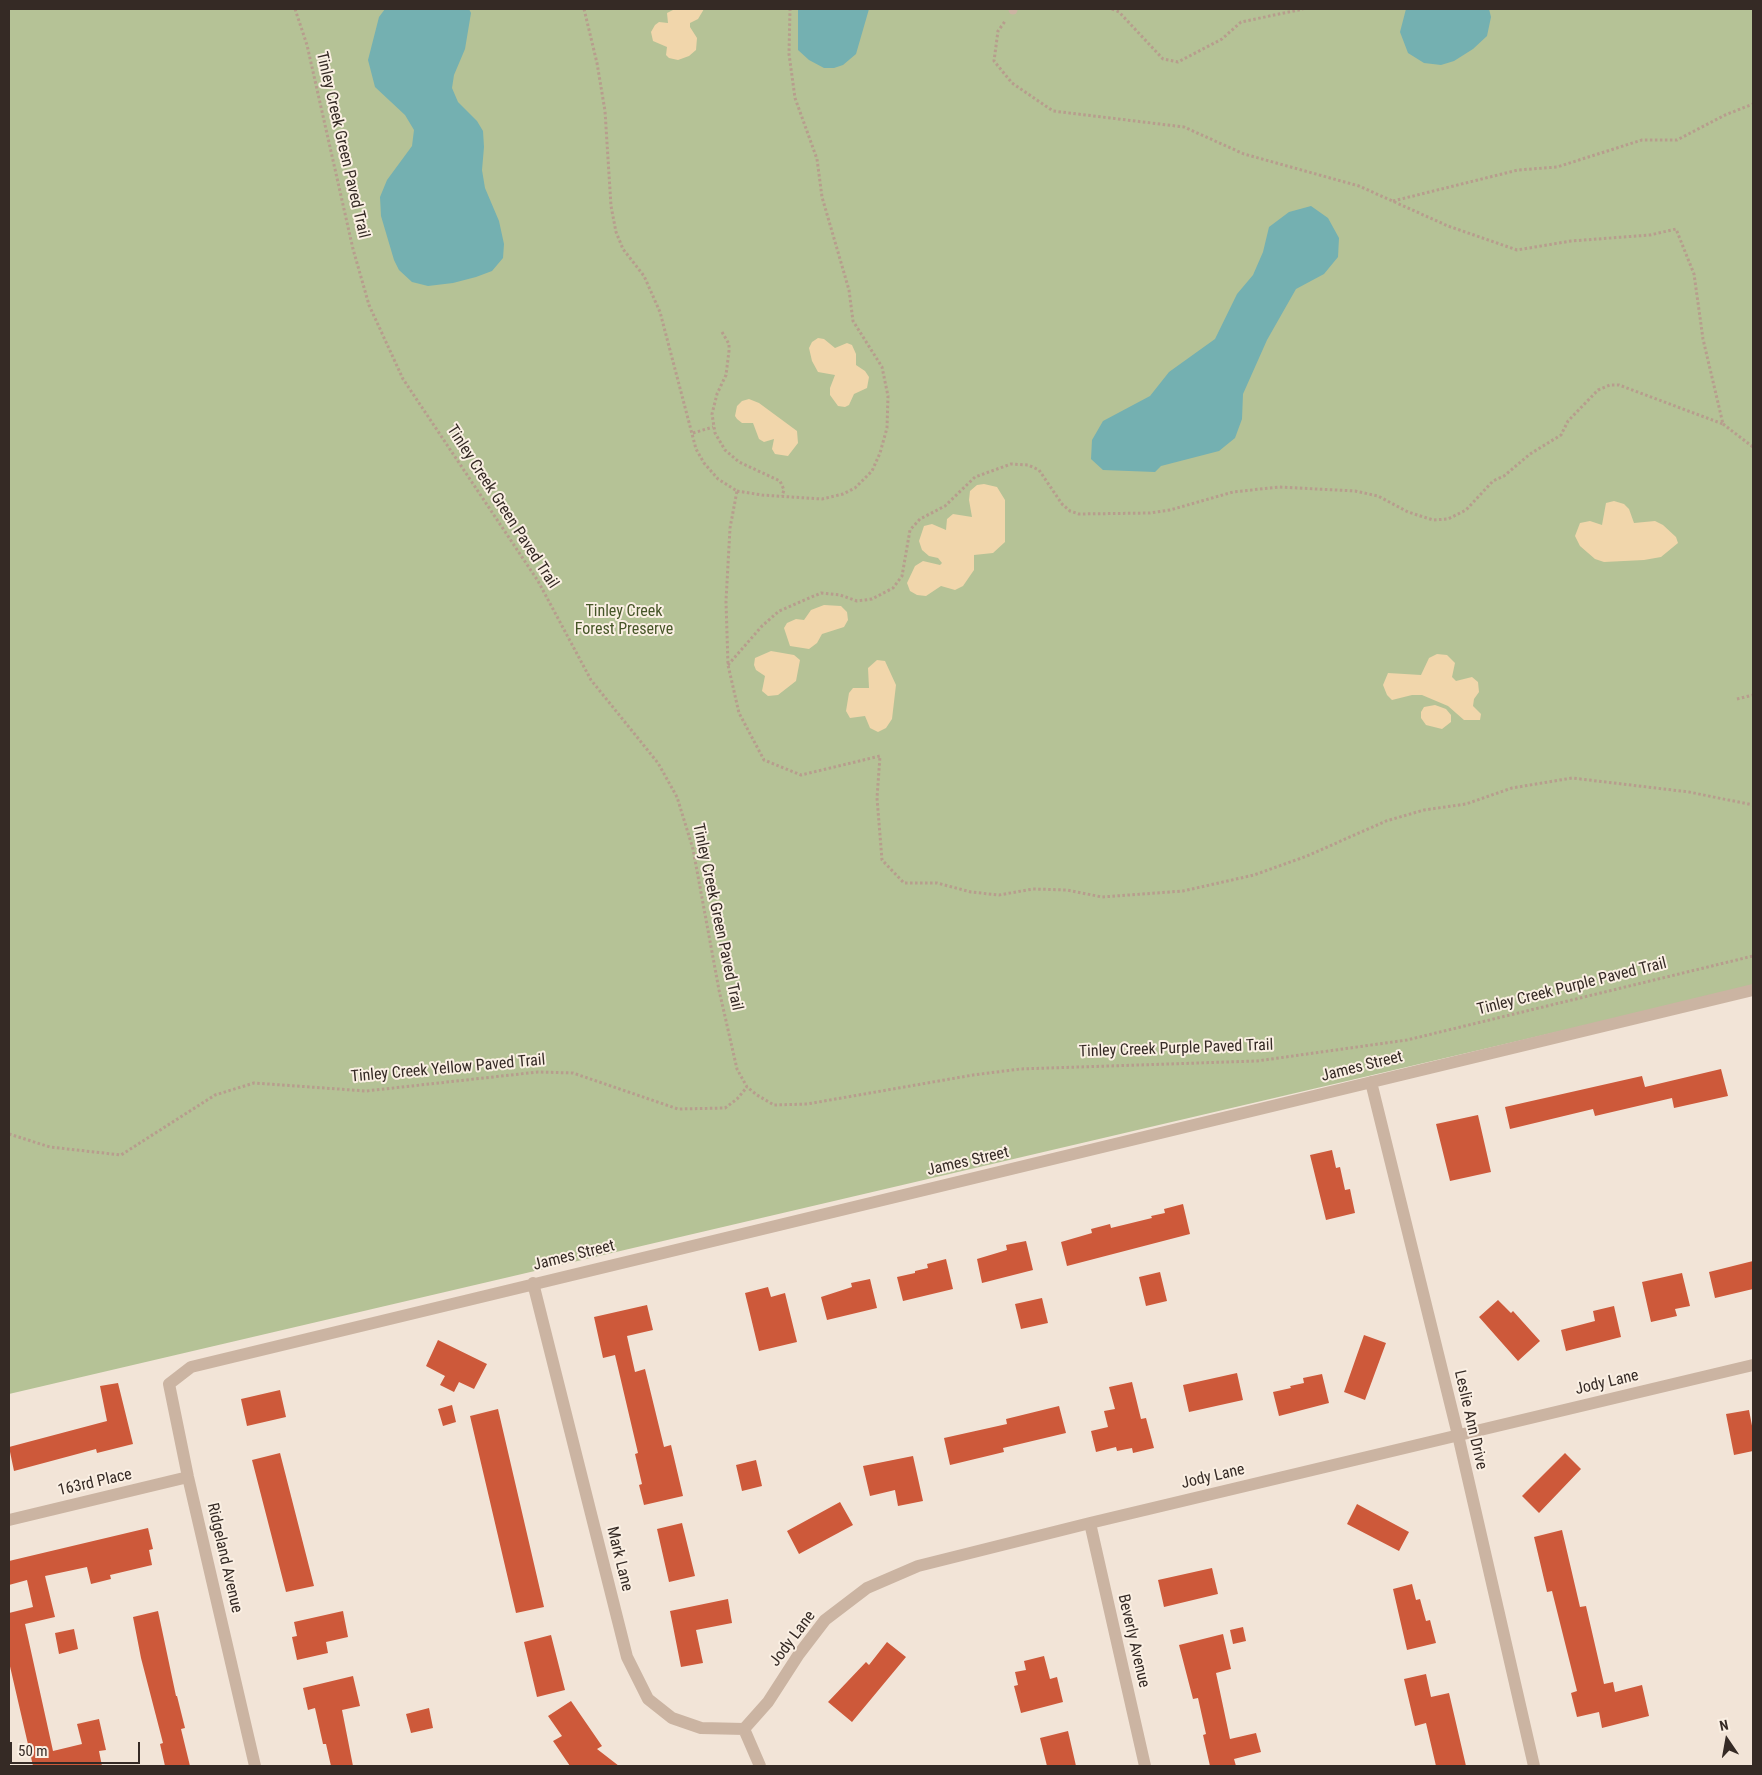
<!DOCTYPE html>
<style>
body{margin:0}
#map{position:relative;width:1762px;height:1775px;overflow:hidden;background:#f2e4d7;font-family:"Roboto Condensed",sans-serif}
canvas{display:block}
.frame{position:absolute;inset:0;border:10px solid #352a25;pointer-events:none}
.north{position:absolute;left:1702px;top:1715px;width:50px;height:50px;-webkit-text-stroke:4px #faefe3;paint-order:stroke;rotate:348deg;font-size:14px;font-weight:700;line-height:20px;text-align:center;color:#352a25}
.north::after{content:'';display:block;margin:auto;width:18px;height:22px;background:#352a25;clip-path:polygon(50% 0,100% 100%,50% 72%,0 100%)}
.scale{position:absolute;left:10px;top:1742px;width:130px;height:22px;box-sizing:border-box;border:2px solid #352a25;border-top:0;padding-left:6px;font-size:15px;line-height:18px;white-space:nowrap;color:#352a25;-webkit-text-stroke:4px #faefe3;paint-order:stroke}
</style>
<div id="map">
<canvas width="1762" height="1775"></canvas>
<div class="frame"></div>
<div class="north">N</div>
<div class="scale">50 m</div>
</div>
<script>
const context = document.querySelector('canvas').getContext('2d');
context.lineJoin = 'round';
function fill(path, color) {
  context.fillStyle = color;
  context.fill(path, 'evenodd');
}
function poly(rows) {
  const path = new Path2D();
  for (const r of rows) {
    path.moveTo(r[0], r[1]);
    for (let i = 2; i < r.length; i += 2) path.lineTo(r[i], r[i + 1]);
  }
  return path;
}
function stroke(path, color, width, dash) {
  context.strokeStyle = color;
  context.lineWidth = width;
  context.lineCap = dash ? 'butt' : 'round';
  context.setLineDash(dash || []);
  context.stroke(path);
}
function drawText(font, color, halo, rows, align = 'center') {
  context.font = font + ' "Roboto Condensed",sans-serif';
  context.lineWidth = 4;
  context.setLineDash([]);
  context.textBaseline = 'middle';
  context.strokeStyle = halo;
  context.fillStyle = color;
  for (const [text, x, y, turn = 0] of rows) {
    context.save();
    context.translate(x, y);
    context.rotate((+turn || 0) * Math.PI / 180);
    context.textAlign = isNaN(turn) ? turn : align;
    if (halo) context.strokeText(text, 0, 0);
    context.fillText(text, 0, 0);
    context.restore();
  }
}
const green = poly([
 [9,9,1753,9,1753,986,9,1394]
]);
const sand = poly([
 [675,9,704,9,698,19,690,23,690,27,697,38,696,50,689,56,678,60,669,58,666,55,667,47,653,41,651,32,655,25,659,22,668,23,667,13],
 [818,338,824,339,835,348,847,343,852,345,856,354,856,365,865,371,869,377,867,388,854,394,849,405,845,407,838,406,830,395,830,388,835,375,818,372,812,361,809,348,812,342],
 [749,399,759,403,797,431,798,443,788,456,775,454,772,449,774,439,764,442,759,439,753,423,742,423,737,419,735,416,737,406,742,401],
 [984,484,997,487,1005,500,1005,542,993,553,974,555,974,570,963,586,955,590,941,586,926,596,917,595,910,591,907,583,915,566,923,561,940,565,942,563,938,558,929,556,922,550,919,541,924,526,932,524,946,530,947,519,953,514,972,517,969,500,970,491,977,485],
 [1614,501,1624,504,1629,509,1634,523,1655,521,1663,525,1676,537,1678,543,1661,557,1644,560,1604,562,1595,559,1580,546,1575,536,1580,523,1590,521,1602,525,1606,503],
 [824,605,841,606,847,612,848,620,844,627,822,634,817,643,809,649,790,646,784,628,787,623,796,619,804,620,811,610],
 [771,651,794,655,800,660,796,681,778,695,768,696,762,691,765,676,756,670,754,665,755,658],
 [1437,654,1447,655,1455,663,1452,677,1456,681,1472,677,1478,682,1479,692,1474,699,1473,706,1481,714,1480,720,1464,720,1448,706,1422,695,1412,695,1392,700,1387,695,1383,685,1388,673,1421,675,1429,658],
 [877,660,885,661,896,685,892,719,886,728,878,732,870,728,865,716,850,718,846,711,849,693,853,688,869,688,868,668],
 [1435,705,1446,709,1451,715,1451,722,1442,729,1426,725,1421,718,1421,712,1424,707]
]);
const water = poly([
 [385,9,469,9,471,13,465,49,454,75,452,88,458,102,477,121,483,131,484,147,482,170,485,188,499,221,504,244,503,258,492,271,476,277,453,283,428,286,412,282,399,270,394,260,381,216,380,197,387,180,412,146,414,130,405,115,375,87,368,60,379,17],
 [798,9,869,9,856,54,843,65,834,68,824,68,809,60,798,50],
 [1406,9,1489,9,1491,17,1487,36,1473,49,1454,61,1441,65,1424,63,1408,53,1400,32],
 [1311,206,1328,218,1339,238,1338,257,1324,274,1296,289,1267,340,1243,394,1242,419,1235,438,1219,451,1161,466,1155,472,1103,470,1091,459,1092,440,1103,421,1150,396,1169,372,1215,339,1237,294,1253,275,1263,252,1269,227,1289,212]
]);
const building = poly([
 [1721,1069,1728,1096,1674,1108,1672,1098,1595,1116,1593,1109,1510,1129,1505,1107,1642,1076,1645,1087],
 [1478,1115,1491,1172,1450,1181,1436,1124],
 [1332,1150,1336,1168,1340,1167,1345,1190,1350,1189,1355,1213,1326,1220,1310,1155],
 [1183,1204,1190,1234,1067,1266,1061,1242,1092,1233,1091,1229,1110,1224,1111,1228,1152,1218,1151,1216,1165,1213,1164,1209],
 [1026,1241,1033,1270,982,1283,977,1259,1007,1250,1006,1245],
 [946,1259,953,1289,903,1301,897,1277,915,1273,915,1271,928,1268,927,1264],
 [1753,1261,1753,1289,1715,1298,1709,1272],
 [1160,1272,1167,1301,1146,1306,1139,1277],
 [1682,1273,1690,1306,1675,1309,1677,1316,1651,1322,1642,1282],
 [870,1279,877,1308,827,1320,821,1297,852,1287,851,1283],
 [768,1287,771,1297,785,1293,797,1342,759,1351,745,1293],
 [1042,1298,1048,1323,1021,1329,1015,1304],
 [1498,1300,1511,1313,1513,1311,1540,1341,1518,1361,1479,1317],
 [647,1305,653,1330,627,1336,635,1372,645,1369,664,1447,671,1445,683,1496,644,1505,639,1485,642,1484,635,1454,638,1453,615,1355,603,1358,594,1317],
 [1614,1306,1621,1337,1566,1351,1561,1330,1595,1321,1593,1311],
 [1364,1335,1386,1343,1365,1400,1344,1392],
 [438,1340,487,1364,474,1389,459,1382,454,1392,440,1385,445,1376,426,1366],
 [1237,1373,1243,1400,1189,1412,1183,1385],
 [1322,1374,1329,1403,1279,1416,1273,1392,1291,1388,1290,1386,1304,1383,1303,1378],
 [1132,1382,1141,1419,1146,1418,1154,1448,1133,1453,1132,1448,1117,1451,1116,1447,1096,1452,1091,1431,1108,1427,1104,1411,1115,1409,1109,1387],
 [118,1383,133,1444,97,1453,96,1449,14,1471,9,1447,107,1421,100,1386],
 [280,1390,286,1417,247,1426,241,1399],
 [452,1405,456,1422,443,1426,438,1409],
 [1059,1406,1066,1433,1003,1448,1004,1452,950,1465,944,1438,1007,1424,1006,1419],
 [498,1409,544,1607,516,1613,470,1416],
 [1749,1410,1753,1431,1753,1451,1734,1455,1726,1414],
 [280,1453,314,1586,286,1592,252,1460],
 [1565,1453,1581,1469,1539,1513,1522,1496],
 [913,1456,923,1501,898,1506,895,1490,870,1496,863,1466],
 [756,1460,762,1486,742,1491,736,1465],
 [840,1502,853,1525,799,1554,787,1531],
 [1357,1504,1409,1532,1399,1551,1347,1524],
 [682,1523,695,1576,669,1582,657,1529],
 [148,1528,153,1549,149,1550,152,1565,110,1575,111,1579,91,1584,87,1567,45,1576,55,1617,25,1624,53,1751,82,1744,77,1724,99,1719,106,1750,99,1751,102,1766,33,1766,9,1662,9,1613,33,1607,27,1580,9,1585,9,1561],
 [1562,1530,1580,1607,1586,1606,1604,1684,1613,1682,1615,1692,1642,1685,1649,1716,1602,1728,1599,1712,1577,1717,1571,1693,1577,1691,1552,1591,1547,1592,1534,1537],
 [1212,1568,1218,1594,1164,1607,1158,1580],
 [1412,1584,1416,1600,1420,1599,1426,1621,1430,1620,1436,1643,1407,1650,1393,1589],
 [728,1599,732,1623,696,1630,703,1663,681,1667,670,1611],
 [158,1611,176,1696,177,1696,185,1728,181,1729,190,1766,165,1766,160,1744,163,1743,141,1658,133,1617],
 [343,1611,348,1637,326,1642,328,1653,297,1660,292,1637,297,1636,294,1622],
 [1243,1627,1246,1641,1233,1644,1230,1630],
 [74,1629,78,1649,59,1654,55,1633],
 [1223,1634,1231,1669,1216,1673,1230,1739,1256,1733,1261,1752,1234,1759,1236,1766,1210,1766,1203,1735,1206,1734,1198,1698,1193,1699,1179,1645],
 [551,1635,565,1690,537,1697,524,1642],
 [887,1642,906,1657,852,1722,828,1702,866,1662,869,1665],
 [1044,1656,1050,1679,1057,1677,1063,1702,1021,1713,1014,1686,1018,1685,1015,1672,1026,1670,1024,1661],
 [1426,1674,1431,1697,1449,1693,1466,1766,1436,1766,1426,1723,1415,1726,1404,1679],
 [353,1676,360,1706,342,1710,353,1766,331,1766,326,1744,323,1744,315,1708,308,1710,303,1688],
 [571,1701,602,1746,597,1749,619,1766,570,1766,553,1741,562,1736,548,1716],
 [429,1708,433,1728,411,1733,406,1714],
 [1068,1731,1076,1766,1047,1766,1040,1738]
]);
const path = poly([
 [295,9,307,45,353,249,369,305,403,379,538,581,591,680,658,763,677,797,693,849,719,990,737,1069,747,1087,757,1095,774,1105,807,1104,973,1075,1020,1069,1257,1061,1407,1040,1753,956],
 [584,9,597,63,605,111,611,206,616,232,623,249,644,276,660,312,696,449,704,463,718,479,737,491,730,528,726,601,728,665,739,713,764,760,801,775,880,756,877,798,882,860,904,883,937,883,971,892,999,895,1033,889,1067,890,1102,897,1183,891,1254,875,1307,856,1386,821,1424,810,1466,804,1512,788,1572,778,1689,792,1753,805],
 [1112,9,1119,12,1163,59,1178,62,1222,39,1241,22,1303,9],
 [1393,201,1518,170,1557,167,1642,140,1677,140,1725,115,1753,104],
 [722,332,729,344,729,351,726,375,717,394,712,414,715,433,725,450,739,462,780,481,784,490,782,496],
 [1723,424,1753,447],
 [693,433,713,427],
 [737,491,762,495,822,499,843,494,855,488,872,471,880,453,887,428,888,396,882,367,853,321,849,290,822,197,817,159,795,98,789,54,790,9],
 [728,665,762,626,779,611,821,593,840,595,857,601,872,599,893,588,902,576,910,530,920,519,945,506,975,477,1011,464,1028,465,1039,470,1062,504,1070,511,1079,514,1150,513,1170,510,1233,492,1279,487,1355,491,1378,496,1408,512,1433,520,1448,519,1466,510,1493,481,1504,476,1530,454,1561,435,1568,421,1598,390,1610,385,1619,385,1723,424,1703,339,1694,274,1676,229,1650,235,1571,241,1517,250,1448,226,1359,186,1244,154,1184,127,1053,111,1012,83,994,61,998,31,1006,20],
 [1737,699,1753,695],
 [9,1134,50,1147,121,1155,215,1095,254,1083,366,1091,538,1072,573,1073,678,1109,725,1108,737,1099,747,1087]
]);
const lane = poly([
 [1013,9,1013,10]
]);
const street = poly([
 [1371,1082,1458,1435,1534,1766],
 [533,1283,627,1657,648,1699,672,1718,701,1728,744,1729,760,1766],
 [9,1520,188,1477],
 [1090,1523,1145,1766],
 [744,1729,768,1702,799,1654,825,1620,867,1588,918,1566,1090,1523,1753,1365],
 [255,1766,188,1477,169,1384,191,1367,1753,990]
]);
const streetNames = [
 ["Tinley Creek Green Paved Trail",342,145,77],
 ["Tinley Creek Green Paved Trail",502,507,57],
 ["Tinley Creek Green Paved Trail",717,917,78],
 ["Tinley Creek Purple Paved Trail",1572,987,-14],
 ["Tinley Creek Purple Paved Trail",1176,1049,-2],
 ["James Street",1362,1067,-14],
 ["Tinley Creek Yellow Paved Trail",448,1069,-5],
 ["James Street",968,1162,-13],
 ["James Street",574,1256,-14],
 ["Jody Lane",1607,1383,-13],
 ["Leslie Ann Drive",1470,1420,77],
 ["Jody Lane",1213,1477,-13],
 ["163rd Place",95,1483,-13],
 ["Ridgeland Avenue",224,1558,77],
 ["Mark Lane",619,1559,76],
 ["Jody Lane",793,1639,-53],
 ["Beverly Avenue",1133,1641,77]
];
const parkNames = [
 ["Tinley Creek",624,612],
 ["Forest Preserve",624,630]
];
fill(green, '#b5c296');
fill(sand, '#f1d6ab');
fill(water, '#74b0b1');
fill(building, '#cd593a');
stroke(path, '#b79d8d', 3, [2.5, 2.5]);
stroke(lane, '#cbb4a2', 9);
stroke(street, '#cbb4a2', 12);
drawText('16px', '#352a25', '#faefe3', streetNames);
drawText('16px', '#465528', '#faefe3', parkNames);
</script>
